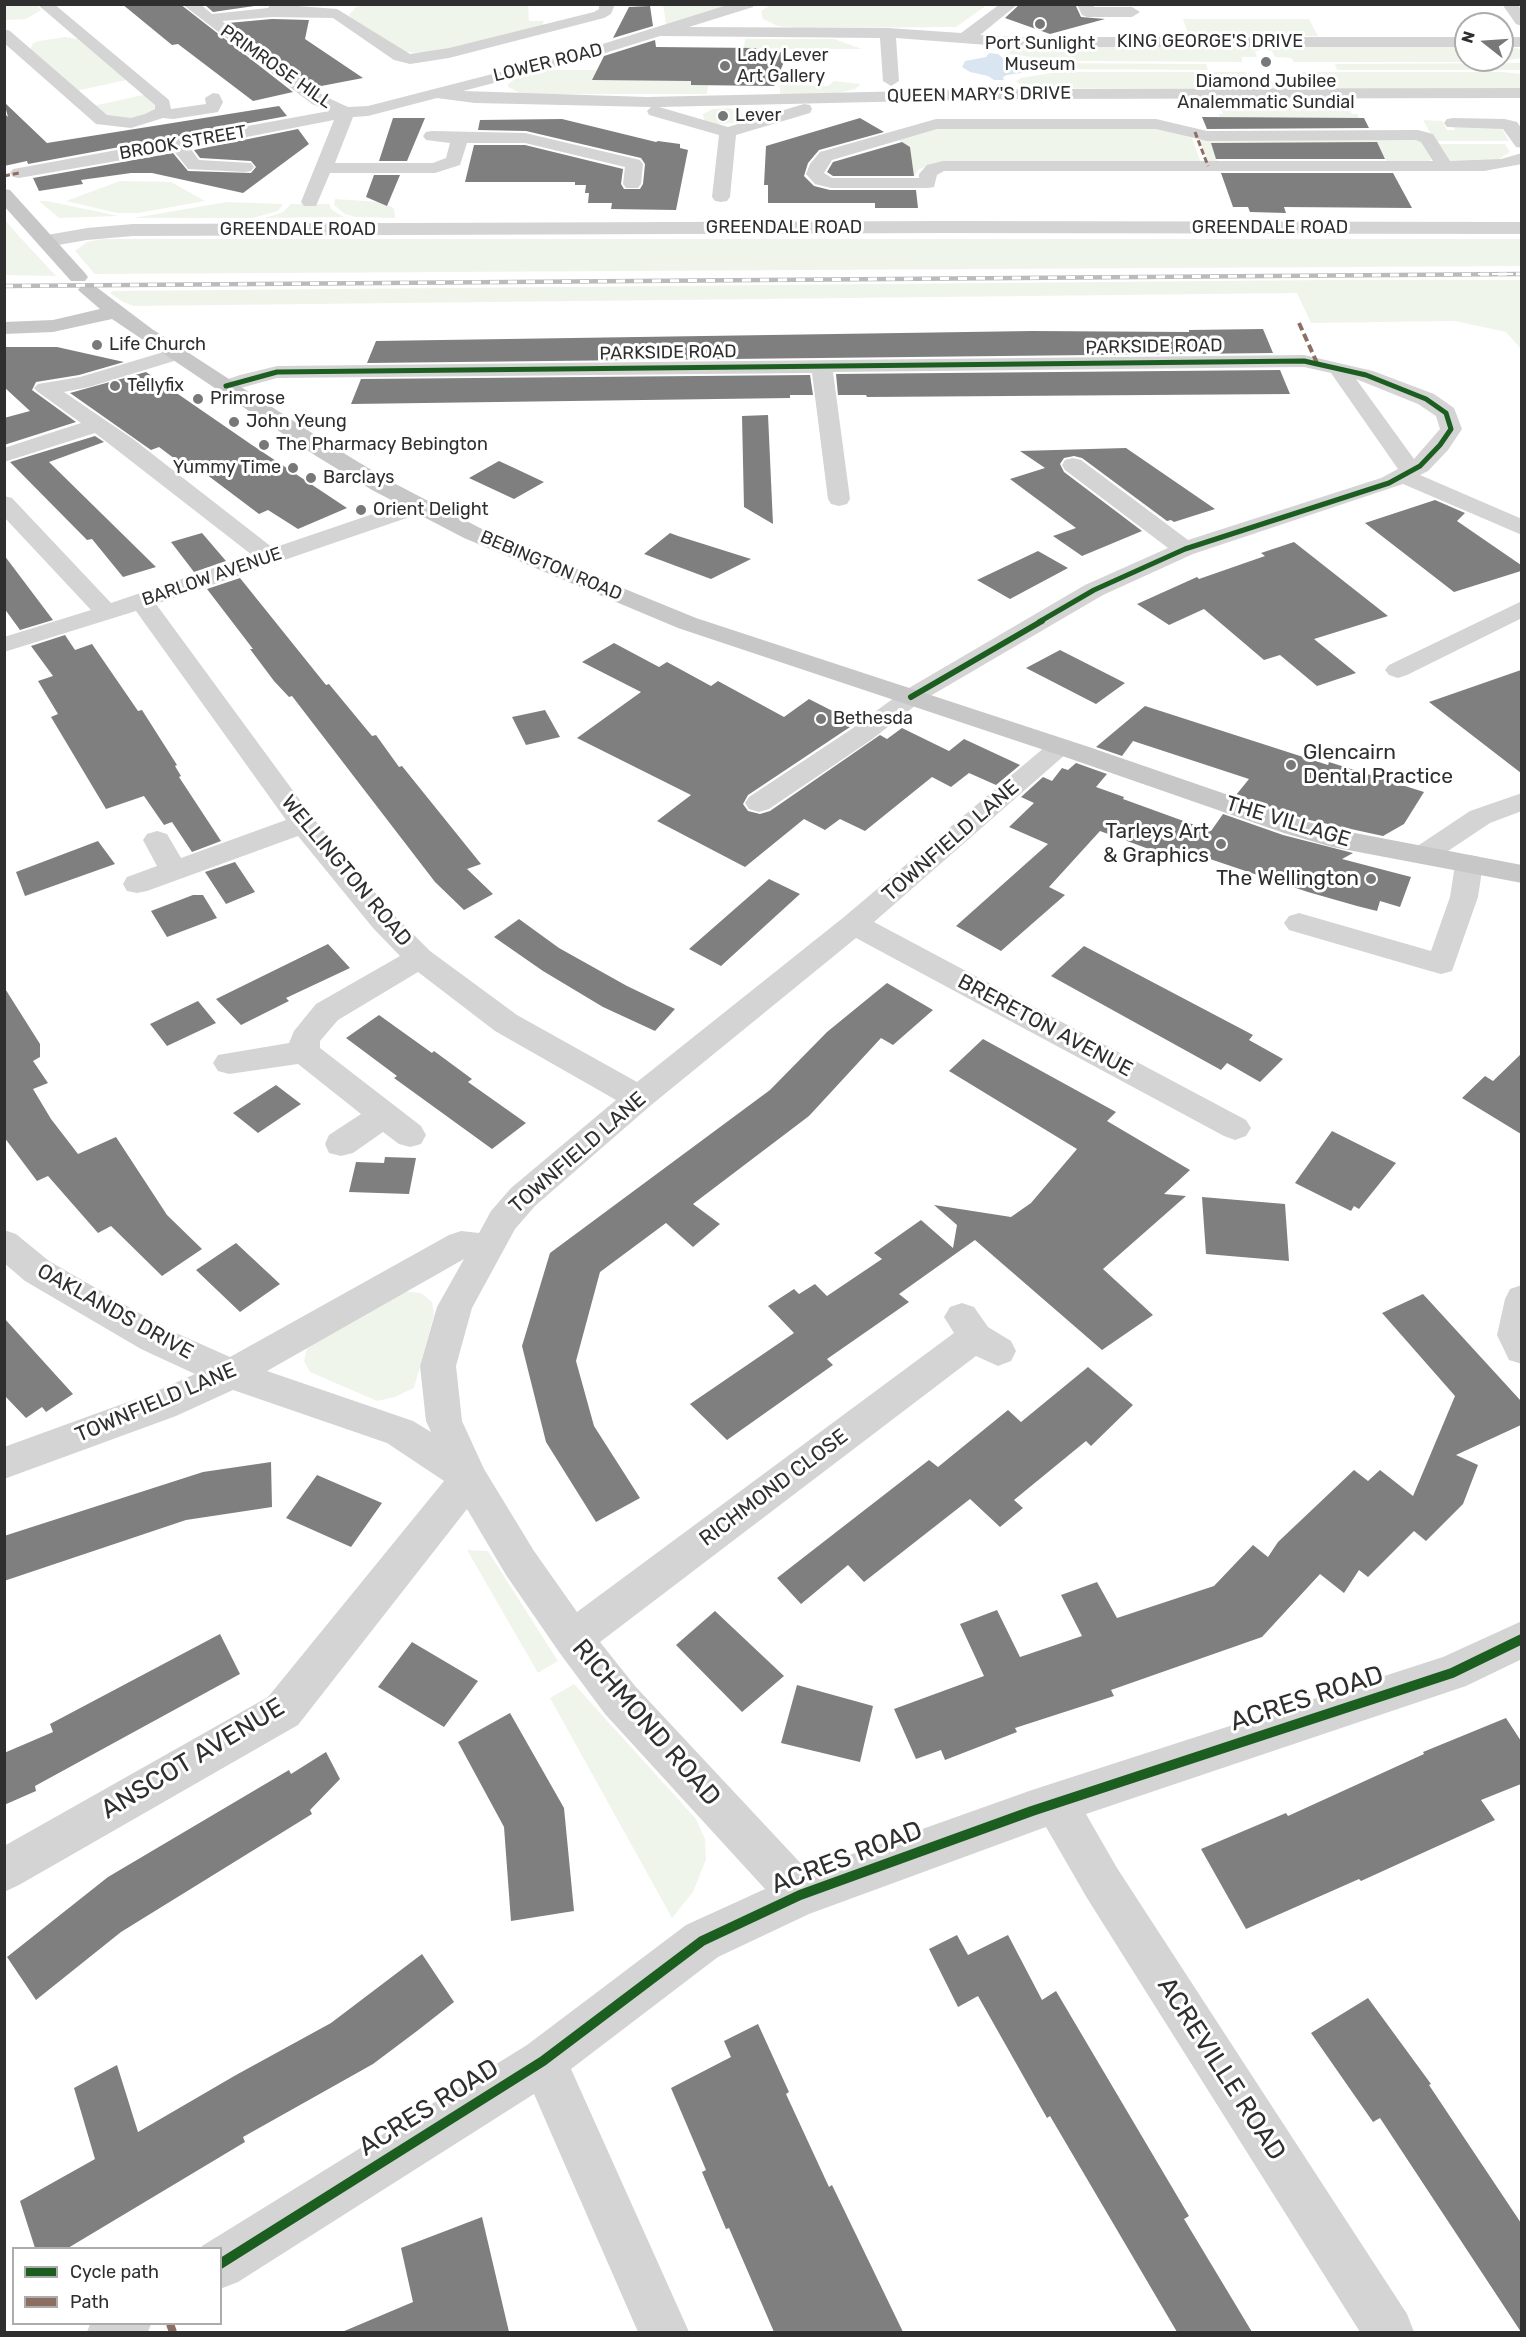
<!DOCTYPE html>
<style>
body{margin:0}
#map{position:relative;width:1526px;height:2337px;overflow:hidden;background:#fff;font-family:Rubik,sans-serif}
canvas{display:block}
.frame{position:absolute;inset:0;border:6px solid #2f2f2f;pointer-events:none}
.legend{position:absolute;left:12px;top:2247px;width:210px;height:78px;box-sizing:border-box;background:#fff;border:2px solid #acacac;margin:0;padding:8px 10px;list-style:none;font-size:18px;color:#2f2f2f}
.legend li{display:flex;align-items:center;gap:12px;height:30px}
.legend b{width:30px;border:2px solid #acacac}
.north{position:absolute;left:1454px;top:12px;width:60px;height:60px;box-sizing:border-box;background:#fff;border:2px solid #acacac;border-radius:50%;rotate:287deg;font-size:16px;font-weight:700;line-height:24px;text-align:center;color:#2f2f2f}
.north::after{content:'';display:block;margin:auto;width:21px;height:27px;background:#787878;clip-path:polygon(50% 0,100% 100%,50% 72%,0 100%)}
</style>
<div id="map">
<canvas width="1526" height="2337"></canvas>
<div class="frame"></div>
<ul class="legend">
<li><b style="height:8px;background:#1b5e20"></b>Cycle path</li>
<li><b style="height:8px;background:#8d6e63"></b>Path</li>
</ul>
<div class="north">N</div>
</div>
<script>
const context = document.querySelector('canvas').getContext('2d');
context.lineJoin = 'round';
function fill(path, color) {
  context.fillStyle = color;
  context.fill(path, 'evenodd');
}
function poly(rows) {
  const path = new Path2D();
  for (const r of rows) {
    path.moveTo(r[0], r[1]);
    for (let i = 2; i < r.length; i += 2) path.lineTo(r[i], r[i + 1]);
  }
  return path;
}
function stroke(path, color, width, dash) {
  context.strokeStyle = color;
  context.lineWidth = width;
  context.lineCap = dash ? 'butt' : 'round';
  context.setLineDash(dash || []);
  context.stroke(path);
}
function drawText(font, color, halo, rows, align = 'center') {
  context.font = font + ' Rubik,sans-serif';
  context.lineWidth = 6;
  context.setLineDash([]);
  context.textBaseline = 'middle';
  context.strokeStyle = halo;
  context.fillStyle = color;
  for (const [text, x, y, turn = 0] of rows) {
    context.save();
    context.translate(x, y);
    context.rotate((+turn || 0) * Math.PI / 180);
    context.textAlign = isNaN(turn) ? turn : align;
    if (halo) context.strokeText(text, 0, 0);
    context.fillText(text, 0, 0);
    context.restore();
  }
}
const green = poly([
 [528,4,529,21,544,21,542,26,437,54,406,52,351,18,349,15,356,7,370,5],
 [773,4,987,5,956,27,800,28,778,26,763,19,761,11],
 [4,5,37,5,41,10,26,19,5,20],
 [727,5,666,24,663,5],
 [1183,19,1309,19,1318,36,1189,36],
 [65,37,78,39,126,80,76,91,30,50,33,43,39,41],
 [745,39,834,39,862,49,757,49,744,48],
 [1019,45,1466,45,1466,60,1502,60,1502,45,1521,49,1522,58,1495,62,1294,62,1291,58,1275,57,1272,51,1259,48,1259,51,1255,51,1257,57,1242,57,1242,62,1062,61,1009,54,1009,52],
 [1056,63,1206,64,1208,70,1058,69],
 [1521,63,1521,70,1337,70,1335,64],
 [545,70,597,70,614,80,691,81,692,85,708,85,707,94,522,94,508,87,508,84,515,79],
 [1057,72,1246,72,1248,76,1265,76,1268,82,1273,82,1274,86,1283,86,1282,82,1287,82,1285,77,1300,77,1299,72,1504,72,1521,74,1522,90,1024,88,1016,81,1021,78],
 [834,81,861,84,855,89,834,94,780,94,780,85,828,86],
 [143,95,148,96,156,107,150,113,134,118,109,118,93,106],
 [1212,99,1349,99,1353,108,1349,109,1352,114,1357,114,1359,118,1220,118,1219,114,1223,114,1221,108,1216,108],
 [729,108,742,112,744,118,733,123,717,124,704,120,703,114,713,109],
 [1423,120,1442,121,1447,130,1455,130,1453,126,1501,127,1509,141,1435,141],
 [932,127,1153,127,1192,138,1201,163,935,164,919,169,914,177,910,147,895,138],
 [1199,138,1409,138,1421,141,1432,159,1428,162,1388,163,1378,146,1212,146,1218,163,1208,163],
 [1438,144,1505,144,1510,152,1496,161,1453,163,1447,160],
 [120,181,171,182,205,201,138,213,117,213,66,201],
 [335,199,380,202,394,208,395,218,355,217,345,214,334,205],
 [39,201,47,201,119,216,59,218],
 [227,202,283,204,278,211,253,218,133,218],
 [291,204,329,204,332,210,344,217,265,218,283,212],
 [5,220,19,236,56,276,5,275],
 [102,239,1521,239,1522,266,95,274,75,251,87,242],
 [1324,280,1521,280,1521,349,1506,332,1455,321,1311,323,1297,293,134,306,123,302,110,293,113,291],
 [402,1291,421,1293,432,1302,434,1315,414,1388,395,1397,377,1401,310,1372,304,1361,307,1348,322,1334],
 [467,1550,488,1551,558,1661,538,1673],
 [574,1684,696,1819,705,1839,706,1859,693,1892,672,1918,550,1698]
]);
const water = poly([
 [989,53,998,54,1003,58,1033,61,1036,71,1007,75,1003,77,1004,80,994,80,988,76,970,72,962,67,965,61,986,57]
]);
const building = poly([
 [122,4,180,4,293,92,253,101,178,44,172,45],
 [204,4,268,4,213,12],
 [1020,4,1075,4,1081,17,1105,19,1050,34,1005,18],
 [650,6,653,26,613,38,629,7],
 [272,19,309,20,305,39,363,78,316,87,228,23],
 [655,40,656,47,756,48,757,52,788,52,774,86,691,85,691,81,592,80,604,56],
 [4,102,47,143,279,106,287,116,28,164,27,161,4,166,4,113,8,117],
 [1202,117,1364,118,1369,128,1207,129],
 [393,118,425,118,407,161,379,161],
 [860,118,884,132,819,150,808,163,804,176,814,186,830,190,916,190,918,208,875,208,875,203,768,203,768,185,764,185,766,146],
 [562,119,656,142,658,141,680,144,680,148,688,150,676,210,611,209,612,203,588,203,589,193,585,193,586,185,575,185,575,182,465,182,474,145,525,145,623,169,621,184,624,189,640,189,643,184,645,164,641,158,526,131,478,130,480,120],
 [298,129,309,144,243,193,152,173,131,173,81,180,83,184,39,191,33,178,173,153,188,171,251,173,256,167,251,161,200,158,194,150],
 [902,142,910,147,914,176,833,176,827,172,833,162],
 [1377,142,1385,159,1216,159,1211,143],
 [1221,173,1393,173,1412,208,1284,207,1286,213,1250,212,1248,207,1233,207],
 [374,175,400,175,387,206,366,197],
 [1263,329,1273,353,367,363,376,341,1032,331,1189,332,1189,330],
 [4,347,57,347,124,362,79,375,36,382,32,390,76,422,4,445,4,418,30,411,4,387],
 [1280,370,1290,394,867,397,866,395,838,395,836,374],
 [146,372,252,445,347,508,298,529,268,510,259,514,190,462,183,465,159,447,151,450,70,393],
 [810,375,813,395,790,395,790,398,351,404,361,379],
 [768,415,773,524,744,507,742,416],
 [95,436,104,442,49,462,156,567,123,577,92,539,87,540,10,462],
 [1126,448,1215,509,1174,522,1171,520,1167,521,1082,458,1074,456,1064,458,1060,464,1064,472,1142,531,1082,556,1053,536,1076,528,1010,479,1045,468,1020,451],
 [499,461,512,467,544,482,514,499,469,478],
 [1435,500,1465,513,1457,521,1521,565,1521,571,1454,592,1365,523],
 [202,533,226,561,194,572,171,542],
 [670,533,678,536,751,559,711,579,644,554],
 [1294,542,1388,616,1314,639,1356,673,1317,686,1280,655,1264,660,1204,609,1169,625,1137,604,1197,577,1199,579,1265,556,1261,553],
 [1038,551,1068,568,1010,599,977,580],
 [4,555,53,620,20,630,4,608],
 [240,578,326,685,329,684,372,736,376,735,399,767,402,766,481,864,467,869,493,894,464,910,435,882,292,696,289,697,274,681,250,649,253,649,207,589],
 [65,635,75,650,92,644,138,711,142,710,177,765,175,766,181,776,179,777,221,841,192,852,172,822,164,825,144,796,106,809,51,717,58,714,38,681,53,676,31,646],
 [614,643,659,667,667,662,711,686,718,681,784,717,809,699,856,723,748,795,743,804,748,811,760,814,770,811,880,735,887,739,902,728,949,751,964,739,1020,765,996,785,969,773,951,787,932,777,865,831,840,819,825,830,804,819,745,867,657,821,691,795,577,738,641,692,582,662],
 [1060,650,1125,683,1096,704,1026,668],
 [1521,670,1521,773,1429,702],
 [1145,706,1328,765,1329,762,1424,792,1404,824,1383,836,1305,819,1236,795,1249,779,1133,741,1122,756,1096,747],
 [545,710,560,737,526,745,512,717],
 [1076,763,1107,774,1096,787,1124,797,1123,799,1211,831,1223,814,1283,835,1353,853,1342,859,1411,877,1400,907,1380,901,1377,911,1357,906,1308,892,1204,857,1202,859,1170,846,1165,855,1100,831,1049,887,1065,895,1001,951,956,926,1048,844,1009,827,1034,803,1021,797,1043,777,1052,781,1062,768,1068,770],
 [98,841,115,864,25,896,16,872],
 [235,862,255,892,226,904,205,872],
 [769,879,800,894,721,966,689,949],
 [193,895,203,895,217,918,167,937,151,911],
 [519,919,559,948,627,986,675,1009,655,1031,603,1007,543,971,494,937],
 [328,944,350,968,286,998,289,1001,241,1025,216,999],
 [1084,946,1253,1035,1249,1040,1283,1059,1260,1082,1227,1063,1221,1070,1051,976],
 [887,983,933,1010,893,1045,881,1038,809,1116,693,1204,720,1224,693,1247,666,1223,600,1272,576,1361,594,1426,640,1498,596,1522,546,1442,522,1346,550,1253,770,1090,827,1032],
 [4,987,40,1044,40,1057,33,1061,48,1083,33,1089,51,1119,78,1154,116,1137,167,1215,202,1249,162,1276,111,1226,98,1233,48,1176,37,1181,4,1137],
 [198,1001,216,1023,167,1046,150,1024],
 [379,1015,432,1053,434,1051,472,1079,468,1082,526,1123,492,1149,394,1078,397,1076,346,1038],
 [983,1039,1116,1112,1107,1121,1190,1170,1164,1194,1186,1196,1103,1269,1153,1315,1102,1350,975,1240,899,1294,909,1302,827,1359,833,1365,727,1440,690,1404,794,1333,768,1306,794,1289,799,1294,815,1284,827,1296,882,1259,874,1253,921,1220,953,1248,957,1225,934,1205,1011,1217,1031,1203,1077,1149,949,1071],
 [1521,1054,1521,1134,1462,1098,1485,1076,1493,1081],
 [276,1085,301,1104,258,1133,233,1113],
 [1332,1131,1396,1163,1359,1209,1354,1206,1351,1211,1295,1183],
 [385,1157,416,1158,409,1194,349,1192,356,1162,384,1163],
 [1202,1197,1285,1204,1289,1261,1206,1254],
 [236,1243,280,1284,240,1312,196,1270],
 [1423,1294,1521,1401,1521,1425,1456,1455,1478,1465,1463,1504,1426,1541,1414,1531,1368,1577,1359,1570,1344,1593,1320,1574,1262,1637,1111,1690,1114,1696,1015,1728,1017,1732,945,1760,941,1750,916,1759,894,1709,984,1676,960,1624,997,1610,1020,1657,1082,1636,1061,1595,1097,1582,1117,1618,1214,1586,1253,1545,1268,1557,1278,1542,1354,1470,1368,1481,1380,1470,1413,1496,1455,1396,1382,1313],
 [4,1318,73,1394,46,1412,42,1407,26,1418,4,1395],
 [1088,1367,1133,1405,1091,1446,1086,1441,1014,1500,1023,1508,1000,1527,970,1499,864,1582,848,1565,801,1604,777,1578,929,1460,938,1467,1008,1410,1021,1422],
 [271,1462,272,1507,186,1520,4,1581,4,1536,203,1472],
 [317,1475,382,1503,351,1547,286,1518],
 [715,1611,784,1676,742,1712,676,1645],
 [220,1634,240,1674,35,1786,36,1791,4,1805,4,1753,53,1732,50,1724],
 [412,1642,478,1681,444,1727,378,1687],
 [797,1685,873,1706,860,1762,781,1743],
 [510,1713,564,1808,574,1911,511,1921,504,1827,458,1742],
 [1506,1718,1521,1741,1521,1784,1481,1800,1495,1820,1361,1881,1359,1879,1246,1929,1201,1849,1286,1813,1288,1816,1424,1754,1423,1752],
 [326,1752,340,1779,310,1810,312,1814,121,1932,36,2000,7,1957,108,1877,289,1770,291,1774],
 [957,1935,968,1955,1008,1935,1042,2000,1056,1991,1189,2216,1184,2219,1252,2332,1177,2332,1050,2116,1047,2118,978,1996,958,2007,929,1949],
 [422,1954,454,2002,417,2031,373,2064,243,2137,245,2142,68,2248,35,2248,20,2201,95,2159,74,2088,117,2065,138,2132,236,2075,331,2023],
 [1368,1998,1431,2084,1429,2085,1521,2223,1521,2332,1380,2118,1373,2122,1311,2033],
 [758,2024,789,2092,786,2094,829,2187,832,2185,903,2332,774,2332,729,2228,726,2229,702,2172,706,2170,671,2088,731,2057,724,2041],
 [482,2217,509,2332,342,2332,413,2302,401,2248]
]);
const minor = poly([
 [37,4,54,4,169,100,171,109,206,104,205,98,213,93,219,94,223,102,218,112,212,113,173,119,163,118,131,128,96,124,4,43,4,29,10,31,107,115,131,118,145,114,155,109,155,105,37,4],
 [182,4,200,4,212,14,268,8,271,4,337,9,410,54,449,48,594,12,599,9,599,4,615,4,611,14,604,18,449,58,410,64,394,60,333,18,272,17,222,21,324,96,348,107,368,106,574,53,730,4,755,4,753,7,689,27,888,28,961,33,1000,4,1018,4,980,35,1014,37,1466,37,1466,47,1014,47,896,38,899,81,891,86,883,81,880,38,660,36,586,59,463,91,647,97,1002,89,1522,88,1522,98,1002,99,659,107,728,127,804,104,810,105,812,109,810,113,736,135,730,197,727,201,721,202,715,201,712,197,719,135,649,115,647,111,651,107,475,103,437,98,368,116,353,117,335,163,433,163,446,158,450,143,426,140,423,136,426,132,432,131,525,133,640,160,643,164,641,184,638,188,626,188,623,184,625,167,525,143,467,143,460,165,435,173,330,173,316,206,304,206,301,202,334,120,190,148,199,160,251,163,254,167,251,171,245,172,188,169,174,151,19,178,13,177,10,173,13,169,19,168,329,111,312,104,182,4],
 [1077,4,1093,4,1094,7,1132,7,1140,12,1132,17,1087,17,1082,15,1077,4],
 [1502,4,1517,4,1522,10,1522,26,1516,24,1502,4],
 [1502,37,1522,37,1522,47,1502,47,1502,37],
 [1453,118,1505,119,1517,122,1522,129,1522,148,1516,147,1503,129,1447,127,1444,123,1447,119,1453,118],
 [936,119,1156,119,1207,131,1418,130,1433,134,1450,161,1501,159,1522,153,1522,164,1484,171,944,171,937,175,934,187,928,188,831,188,815,184,806,174,810,164,820,152,936,119],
 [937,129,1156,129,1207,141,1416,140,1421,142,1433,161,943,161,927,165,919,174,919,178,832,178,824,173,832,160,937,129],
 [947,221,1522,222,1522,234,947,233,133,236,87,240,47,247,40,245,38,241,40,237,47,235,87,228,133,224,947,221],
 [177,348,184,350,187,354,184,358,89,387,64,392,133,439,273,548,411,501,419,499,427,501,430,506,427,511,156,604,313,818,393,914,430,951,517,1015,637,1082,844,917,1052,741,1061,739,1070,741,1074,747,874,922,1246,1120,1251,1128,1246,1136,1235,1140,1224,1136,856,938,650,1106,535,1206,515,1229,472,1308,456,1366,462,1421,484,1469,534,1551,577,1612,954,1333,944,1317,950,1307,962,1303,974,1307,988,1327,1011,1341,1016,1351,1011,1361,998,1366,976,1356,600,1642,635,1686,807,1870,1032,1790,1443,1657,1522,1621,1522,1659,1466,1686,1086,1814,1117,1868,1407,2314,1414,2332,1360,2332,1087,1898,1046,1827,809,1914,718,1957,571,2069,689,2332,638,2332,534,2094,238,2282,220,2289,220,2248,202,2248,202,2246,527,2045,686,1925,765,1889,605,1714,559,1652,506,1575,467,1509,298,1725,19,1885,4,1892,4,1846,268,1697,444,1481,387,1443,233,1390,176,1416,4,1479,4,1447,150,1394,195,1374,141,1349,25,1281,4,1263,4,1230,16,1234,49,1261,167,1329,230,1357,449,1235,461,1231,479,1233,491,1211,511,1188,616,1100,495,1031,418,972,338,1020,320,1041,320,1048,421,1126,426,1135,421,1144,410,1147,399,1144,383,1132,353,1153,341,1156,329,1153,325,1144,329,1135,361,1114,298,1064,229,1074,218,1071,213,1063,218,1055,289,1043,294,1031,316,1004,400,956,373,928,298,836,147,891,137,893,127,891,123,884,127,877,157,866,143,840,147,834,157,831,167,834,181,858,286,820,136,611,4,652,4,637,91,610,4,517,4,496,12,498,111,603,252,555,95,433,4,462,4,448,81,423,38,392,34,388,38,384,80,377,177,348],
 [464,1259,437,1307,420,1366,426,1421,431,1432,413,1421,267,1371,464,1259],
 [1304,355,1373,371,1434,394,1454,408,1462,429,1448,450,1428,471,1420,475,1522,519,1522,535,1403,484,1193,554,1103,595,920,702,871,740,769,809,759,812,749,809,745,803,749,797,853,728,902,692,1085,585,1168,548,1065,470,1062,465,1065,460,1073,458,1081,460,1188,540,1381,478,1398,469,1331,373,1304,367,833,372,850,499,847,504,839,506,831,504,828,499,812,373,277,378,226,392,219,390,215,386,219,382,240,375,277,366,1304,355],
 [1356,379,1418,404,1436,416,1440,429,1414,459,1356,379],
 [1522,601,1522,618,1407,675,1398,678,1389,675,1385,670,1389,665,1522,601],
 [1522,793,1522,811,1490,823,1433,861,1423,864,1413,861,1409,855,1413,849,1470,811,1522,793],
 [1469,855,1479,857,1483,864,1478,897,1452,971,1441,974,1430,971,1289,930,1284,923,1289,916,1299,913,1431,951,1450,897,1455,864,1459,857,1469,855],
 [1522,1285,1522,1364,1509,1360,1497,1335,1505,1299,1510,1289,1522,1285],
 [90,2324,151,2324,148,2332,87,2332,90,2324]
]);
const major = poly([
 [4,189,10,190,85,273,88,277,85,281,71,281,4,206,4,189],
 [88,284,95,286,152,329,332,446,388,480,480,528,625,589,696,618,1089,747,1304,821,1334,829,1522,865,1522,883,1332,847,1284,833,1071,759,678,628,464,538,372,490,316,456,112,319,53,332,4,334,4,322,53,320,100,309,78,290,81,286,88,284]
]);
const railFar1 = poly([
 [1478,274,1522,274]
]);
const rail = poly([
 [4,286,1522,274]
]);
const quietFar2 = poly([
 [1195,132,1208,166],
 [4,176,19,173]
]);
const quietFar1 = poly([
 [1299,323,1317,363]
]);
const quiet = poly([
 [170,2324,173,2332]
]);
const cyclewayFar2 = poly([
 [226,386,277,372,1304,361,1366,375,1426,399,1446,413,1451,429,1440,445,1420,466,1389,483,1185,549,1094,590,1039,622]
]);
const cyclewayFar1 = poly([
 [911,697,1042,621]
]);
const cycleway = poly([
 [220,2264,543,2061,702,1941,800,1895,1032,1811,1452,1673,1522,1639]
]);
const markers = [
 [1040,24,6,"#787878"],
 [1266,62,6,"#787878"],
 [725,66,6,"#787878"],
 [723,116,6,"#787878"],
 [97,345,6,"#787878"],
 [115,386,6,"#787878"],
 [198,399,6,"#787878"],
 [234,422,6,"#787878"],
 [264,445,6,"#787878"],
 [293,468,6,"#787878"],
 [311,478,6,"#787878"],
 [361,510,6,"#787878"],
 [821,719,6,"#787878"],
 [1291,765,6,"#787878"],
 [1221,844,6,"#787878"],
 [1371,879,6,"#787878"]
];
const farStreetnames = [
 ["KING GEORGE'S DRIVE",1210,42],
 ["LOWER ROAD",548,63,-14],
 ["PRIMROSE HILL",276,67,35],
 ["QUEEN MARY'S DRIVE",979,95,-1],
 ["BROOK STREET",183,143,-10],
 ["GREENDALE ROAD",784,228],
 ["GREENDALE ROAD",1270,228],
 ["GREENDALE ROAD",298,230],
 ["PARKSIDE ROAD",1154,347,-1],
 ["PARKSIDE ROAD",668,353,-1],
 ["BEBINGTON ROAD",551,566,23],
 ["BARLOW AVENUE",212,577,-19]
];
const farPoinames = [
 ["Port Sunlight",1040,44,"center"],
 ["Museum",1040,65,"center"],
 ["Lady Lever",737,56],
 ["Art Gallery",737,77],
 ["Diamond Jubilee",1266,82,"center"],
 ["Analemmatic Sundial",1266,103,"center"],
 ["Lever",735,116],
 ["Life Church",109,345],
 ["Tellyfix",127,386],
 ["Primrose",210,399],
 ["John Yeung",246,422],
 ["The Pharmacy Bebington",276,445],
 ["Yummy Time",281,468,"right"],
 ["Barclays",323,478],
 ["Orient Delight",373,510],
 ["Bethesda",833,719]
];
const poiNames = [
 ["Glencairn",1303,753,"left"],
 ["Dental Practice",1303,777,"left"],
 ["Tarleys Art",1209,832],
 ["& Graphics",1209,856],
 ["The Wellington",1359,879]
];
const streetNames = [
 ["THE VILLAGE",1288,822,17],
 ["TOWNFIELD LANE",951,841,-41],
 ["WELLINGTON ROAD",346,871,50],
 ["BRERETON AVENUE",1045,1026,28],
 ["TOWNFIELD LANE",578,1153,-41],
 ["OAKLANDS DRIVE",115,1312,29],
 ["TOWNFIELD LANE",156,1403,-23],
 ["RICHMOND CLOSE",774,1488,-37]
];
const nearStreetnames = [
 ["ACRES ROAD",1307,1699,-18],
 ["RICHMOND ROAD",646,1723,49],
 ["ANSCOT AVENUE",193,1759,-31],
 ["ACRES ROAD",847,1858,-21],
 ["ACREVILLE ROAD",1221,2069,57],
 ["ACRES ROAD",429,2108,-32]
];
fill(green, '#f0f5ec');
fill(water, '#d9e6f2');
fill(building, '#7f7f7f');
fill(minor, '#d4d4d4');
fill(major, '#c7c7c7');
stroke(railFar1, '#bbb', 4);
stroke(rail, '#bbb', 4.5);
stroke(railFar1, '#fff', 2, [7]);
stroke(rail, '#fff', 3, [9]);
stroke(quietFar2, '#8d6e63', 3, [6, 3]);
stroke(quietFar1, '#8d6e63', 4, [8, 4]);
stroke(quiet, '#8d6e63', 8, [16, 8]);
stroke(cyclewayFar2, '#1b5e20', 5);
stroke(cyclewayFar1, '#1b5e20', 6);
stroke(cycleway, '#1b5e20', 10);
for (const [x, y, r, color] of markers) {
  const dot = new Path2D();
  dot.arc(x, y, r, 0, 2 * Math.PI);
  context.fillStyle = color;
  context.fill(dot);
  stroke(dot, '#fff', 2);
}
drawText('18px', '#2f2f2f', '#fff', farStreetnames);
drawText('18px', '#2f2f2f', '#fff', farPoinames, 'left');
drawText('21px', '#2f2f2f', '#fff', poiNames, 'right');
drawText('21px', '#2f2f2f', '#fff', streetNames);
drawText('26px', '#2f2f2f', '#fff', nearStreetnames);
</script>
